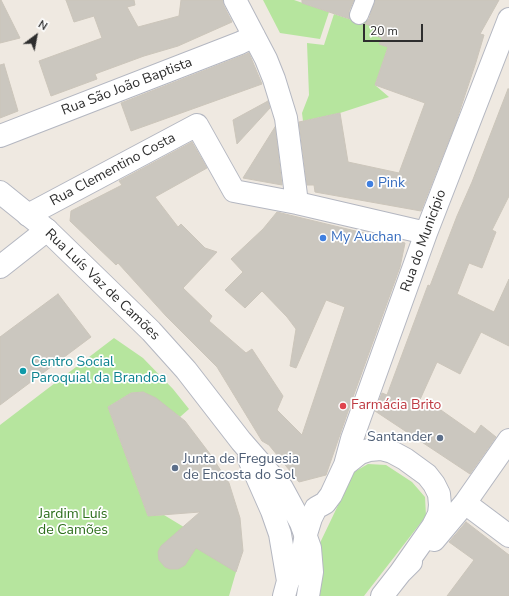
<!DOCTYPE html>
<meta charset="utf-8">
<style>
body{margin:0}
#map{position:relative;width:509px;height:596px;overflow:hidden;background:#efe9e1;font-family:"Nunito Sans",sans-serif}
canvas{display:block}
.north{position:absolute;left:16px;top:16px;width:40px;height:40px;-webkit-text-stroke:3px #fff;paint-order:stroke;rotate:32deg;font-size:11px;font-weight:700;line-height:16px;text-align:center;color:#2e2e2e}
.north::after{content:'';display:block;margin:auto;width:14px;height:18px;background:#2e2e2e;clip-path:polygon(50% 0,100% 100%,50% 72%,0 100%)}
.scale{position:absolute;left:363px;top:24px;width:60px;height:18px;box-sizing:border-box;border:2px solid #2e2e2e;border-top:0;padding-left:5px;font-size:12px;line-height:14px;white-space:nowrap;color:#2e2e2e;-webkit-text-stroke:3px #fff;paint-order:stroke}
</style>
<div id="map">
<canvas width="509" height="596"></canvas>
<div class="north">N</div>
<div class="scale">20 m</div>
</div>
<script>
const context = document.querySelector('canvas').getContext('2d');
context.lineJoin = 'round';
function fill(path, color) {
  context.fillStyle = color;
  context.fill(path, 'evenodd');
}
function poly(rows) {
  const path = new Path2D();
  for (const r of rows) {
    path.moveTo(r[0], r[1]);
    for (let i = 2; i < r.length; i += 2) path.lineTo(r[i], r[i + 1]);
  }
  return path;
}
function stroke(path, color, width, dash) {
  context.strokeStyle = color;
  context.lineWidth = width;
  context.lineCap = dash ? 'butt' : 'round';
  context.setLineDash(dash || []);
  context.stroke(path);
}
function drawText(font, color, halo, rows, align = 'center') {
  context.font = font + ' "Nunito Sans",sans-serif';
  context.lineWidth = 3.5;
  context.setLineDash([]);
  context.textBaseline = 'middle';
  context.strokeStyle = halo;
  context.fillStyle = color;
  for (const [text, x, y, turn = 0] of rows) {
    context.save();
    context.translate(x, y);
    context.rotate((+turn || 0) * Math.PI / 180);
    context.textAlign = isNaN(turn) ? turn : align;
    if (halo) context.strokeText(text, 0, 0);
    context.fillText(text, 0, 0);
    context.restore();
  }
}
const green = poly([
 [263,0,294,0,329,12,320,39,280,33],
 [334,14,352,20,362,18,377,24,374,35,382,38,380,44,388,47,375,85,389,97,340,113,303,121,302,113,309,95,307,43,324,45],
 [114,338,143,358,173,389,189,409,180,417,143,392,131,393,108,407,148,516,164,515,197,535,236,572,229,596,0,596,0,425],
 [368,464,386,465,412,482,425,497,426,516,364,596,312,596,319,545,354,472]
]);
const building = poly([
 [0,0,1,0,20,38,0,43,0,0],
 [66,0,134,0,135,5,127,7,138,27,179,16,181,0,223,0,224,6,232,22,178,46,144,56,95,74,97,79,51,96,39,61,102,38,94,16,74,22,66,0],
 [302,0,354,0,349,11,350,19,302,3,302,0],
 [375,0,499,0,480,34,484,35,476,62,456,122,421,211,315,192,314,185,307,185,299,122,340,113,348,162,399,173,425,103,375,85,388,47,379,44,382,38,374,35,376,27,365,24,369,19,375,0],
 [249,53,262,84,131,131,121,103,249,53],
 [4,64,18,111,0,118,0,65,4,64],
 [508,89,509,89,509,196,492,230,496,232,482,268,469,263,457,294,494,312,509,279,509,346,481,332,460,374,437,362,418,404,438,408,475,434,481,425,496,437,470,474,375,411,382,393,387,395,428,285,430,286,457,216,472,182,508,89],
 [268,101,270,108,237,144,233,120,268,101],
 [275,127,282,185,243,178,275,127],
 [192,142,207,168,155,197,178,227,181,224,205,248,217,252,183,288,212,316,209,321,246,353,252,349,283,396,277,410,302,435,345,307,326,300,296,368,290,366,296,329,287,317,262,291,245,308,225,290,243,272,231,259,263,229,277,212,405,243,400,267,353,397,326,475,299,482,269,445,262,441,217,367,166,316,118,263,116,265,70,221,71,211,122,185,119,181,192,142],
 [58,294,91,337,0,405,0,337,58,294],
 [143,392,156,398,185,421,210,454,229,483,240,518,243,551,236,572,196,548,185,565,178,569,170,569,165,567,159,560,158,552,161,546,200,512,148,516,108,407,131,393,143,392],
 [466,522,509,555,509,596,447,596,474,560,449,542,466,522]
]);
const pedestrian = poly([
 [359,15,365,0]
]);
const minor = poly([
 [235,0,266,59,274,79,286,118,297,203],
 [0,136,240,43,254,36],
 [28,215,197,125,234,191,297,203,426,233],
 [0,267,47,230],
 [345,465,352,439,426,233,509,19],
 [465,503,509,536],
 [434,540,465,503,509,440],
 [288,581,299,565,302,556,306,534,311,518,316,508,325,503,331,495,345,465,360,453,369,450,381,449,392,452,405,459,427,475,434,484,439,494,440,505,439,514,433,526,400,573],
 [382,596,400,573,411,562]
]);
const tertiary = poly([
 [0,192,47,230,151,331,186,370,241,441,282,488,301,523,310,548,312,572,308,596],
 [249,459,272,511,280,534,288,581,284,596]
]);
const markers = [
 [370,184,4,"#3f7fe0"],
 [323,238,4,"#3f7fe0"],
 [23,371,4,"#0f9aa8"],
 [343,406,4,"#e0444e"],
 [440,438,4,"#5c6f8a"],
 [175,468,4,"#5c6f8a"]
];
const streetNames = [
 ["Rua São João Baptista",127,87,-21],
 ["Rua Clementino Costa",113,170,-28],
 ["Rua do Município",424,241,-70],
 ["Rua Luís Vaz de Camões",102,285,44]
];
const shopNames = [
 ["Pink",378,184],
 ["My Auchan",331,238]
];
const cultureNames = [
 ["Centro Social",31,363],
 ["Paroquial da Brandoa",31,379]
];
const healthNames = [
 ["Farmácia Brito",351,406]
];
const serviceNames = [
 ["Santander",432,438],
 ["Junta de Freguesia",183,460,"left"],
 ["de Encosta do Sol",183,476,"left"]
];
const parkNames = [
 ["Jardim Luís",73,515],
 ["de Camões",73,531]
];
fill(green, '#b6e59e');
fill(building, '#cbc7bf');
stroke(building, '#cbc5ba', 1);
stroke(pedestrian, '#b4b7c1', 20);
stroke(minor, '#b4b7c1', 24);
stroke(tertiary, '#b4b7c1', 24);
stroke(pedestrian, '#fff', 18);
stroke(minor, '#fff', 22);
stroke(tertiary, '#fff', 22);
for (const [x, y, r, color] of markers) {
  const dot = new Path2D();
  dot.arc(x, y, r, 0, 2 * Math.PI);
  context.fillStyle = color;
  context.fill(dot);
  stroke(dot, '#fff', 1.5);
}
drawText('14px', '#2e2e2e', '#fff', streetNames);
drawText('14px', '#366cbe', '#fff', shopNames, 'left');
drawText('14px', '#0d838f', '#fff', cultureNames, 'left');
drawText('14px', '#be3a42', '#fff', healthNames, 'left');
drawText('14px', '#4e5e75', '#fff', serviceNames, 'right');
drawText('14px', '#2c6e1b', '#fff', parkNames);
</script>
